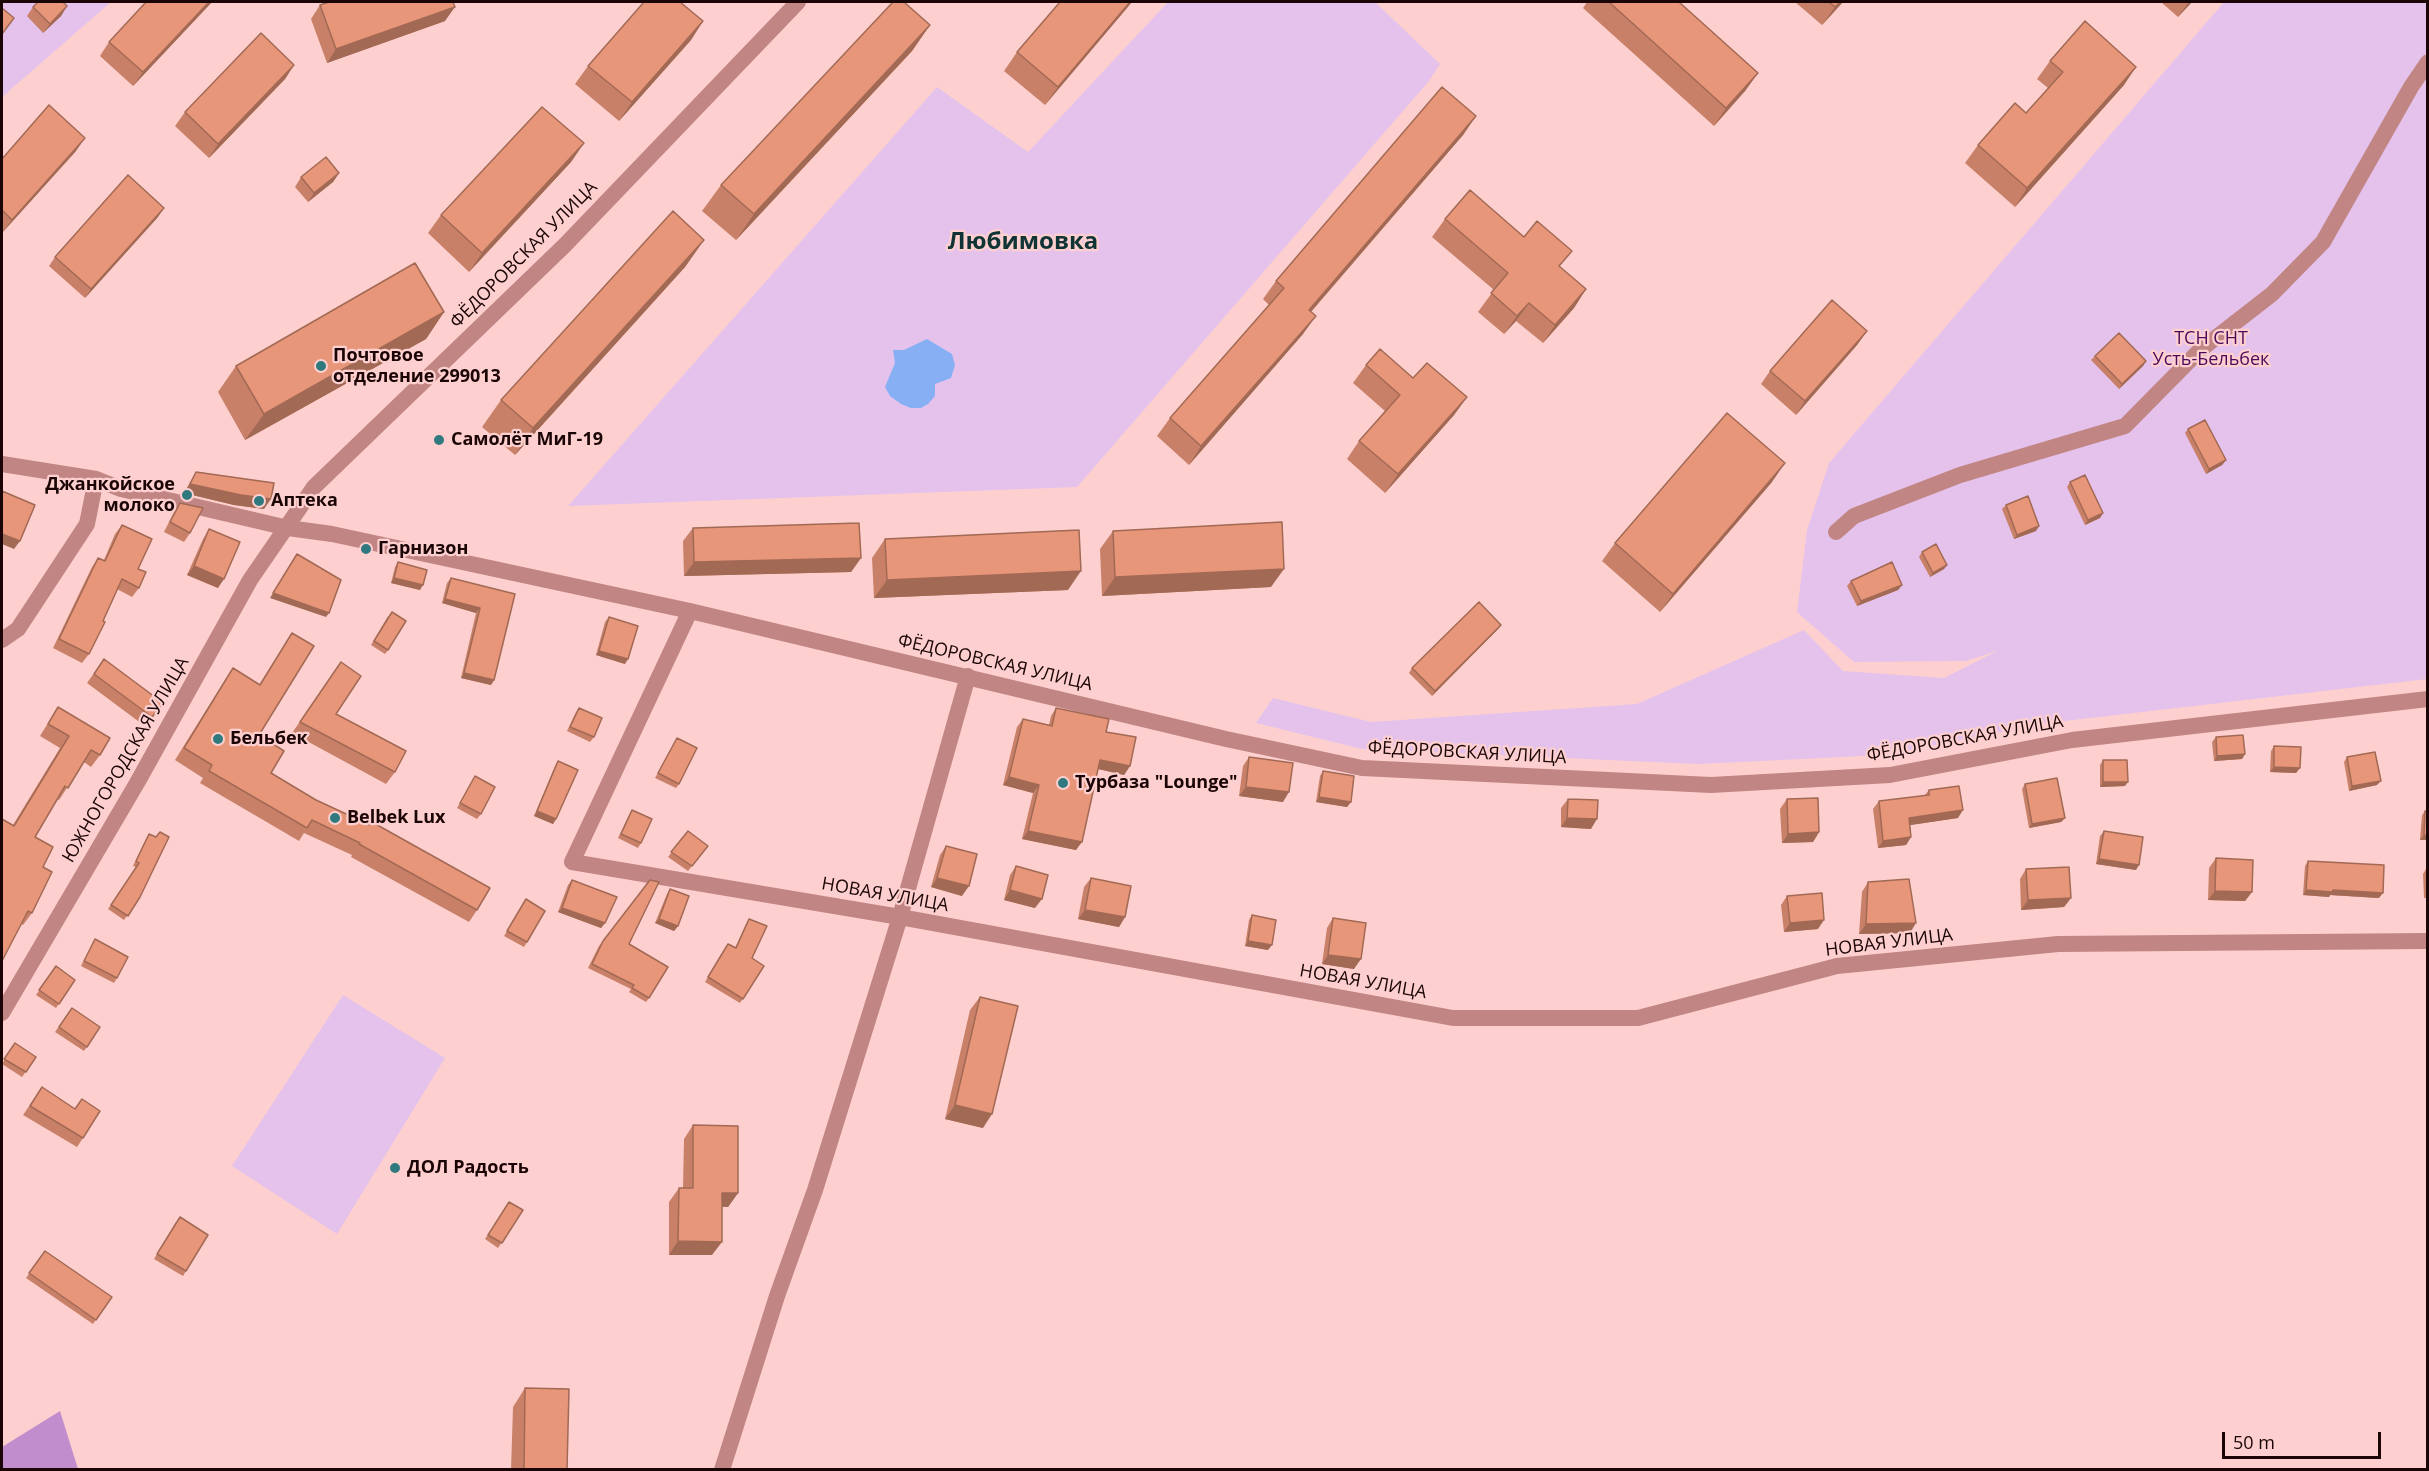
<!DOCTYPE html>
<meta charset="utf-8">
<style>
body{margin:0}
#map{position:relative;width:2429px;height:1471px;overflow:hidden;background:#fdd0cf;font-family:"Open Sans",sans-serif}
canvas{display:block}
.frame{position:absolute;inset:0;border:3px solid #1a0405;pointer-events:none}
.scale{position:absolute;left:2222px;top:1432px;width:159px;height:27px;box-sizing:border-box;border:3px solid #1a0405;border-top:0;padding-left:8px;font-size:18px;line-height:21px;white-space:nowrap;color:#1a0405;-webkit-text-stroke:4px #fdd0cf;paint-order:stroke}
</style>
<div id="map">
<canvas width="2429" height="1471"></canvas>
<div class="frame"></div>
<div class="scale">50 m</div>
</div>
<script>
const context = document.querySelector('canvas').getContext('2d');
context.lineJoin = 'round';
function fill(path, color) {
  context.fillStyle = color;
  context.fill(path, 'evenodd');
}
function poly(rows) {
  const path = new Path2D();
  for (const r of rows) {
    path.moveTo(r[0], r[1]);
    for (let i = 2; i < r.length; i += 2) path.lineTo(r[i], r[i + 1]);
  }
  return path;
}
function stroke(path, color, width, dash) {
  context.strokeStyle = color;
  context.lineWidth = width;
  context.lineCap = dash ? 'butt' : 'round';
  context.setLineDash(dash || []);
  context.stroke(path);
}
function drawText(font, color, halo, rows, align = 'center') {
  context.font = font + ' "Open Sans",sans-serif';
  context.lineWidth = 4.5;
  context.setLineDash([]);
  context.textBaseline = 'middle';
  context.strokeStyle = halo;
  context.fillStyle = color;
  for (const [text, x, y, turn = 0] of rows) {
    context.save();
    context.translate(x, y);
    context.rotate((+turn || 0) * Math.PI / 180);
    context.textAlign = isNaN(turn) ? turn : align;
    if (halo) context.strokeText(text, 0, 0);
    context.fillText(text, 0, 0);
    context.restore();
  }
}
const green = poly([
 [2,2,111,2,2,97],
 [1168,2,1375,2,1440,64,1429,81,1077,487,568,506,937,87,1028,152],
 [2224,2,2427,2,2427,679,2047,723,1885,755,1698,764,1362,749,1256,723,1273,698,1371,722,1637,704,1804,630,1843,671,1944,678,1997,651,1966,661,1854,662,1797,612,1807,530,1829,463],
 [343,995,445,1058,337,1234,232,1166]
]);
const forest = poly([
 [60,1411,78,1469,2,1469,2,1447]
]);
const water = poly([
 [927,339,952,354,955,365,951,378,935,384,935,396,928,404,921,408,911,408,901,404,890,396,885,387,895,363,893,350,904,350]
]);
const minor = poly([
 [2,464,96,479,121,489,288,528,332,534,690,611,1226,739,1362,768,1711,785,1890,775,2072,740,2428,699],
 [1836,532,1854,516,1960,475,2125,426,2200,350,2272,294,2323,242,2411,87,2428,62],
 [690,611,572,862,900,917,1453,1018,1638,1018,1837,966,2058,944,2428,941],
 [2,640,18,629,87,524,96,479],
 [2,1013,137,783,250,580,314,487,565,245,798,2],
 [722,1470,777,1296,815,1190,900,917,968,676]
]);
const wall = poly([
 [146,2,212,2,133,86,100,56,109,42],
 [1060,2,1132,2,1045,105,1004,71,1017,52],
 [1587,2,1679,2,1758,73,1745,91,1714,126,1583,8],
 [1795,2,1843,2,1822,25],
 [2161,2,2192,2,2178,17],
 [320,5,445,21,327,63,311,19],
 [67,6,61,16,43,33,27,16,33,7],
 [703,21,691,40,619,121,575,84,588,66],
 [930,25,912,51,736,240,702,211,721,185],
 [2050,61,2124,85,2015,207,1965,163,1978,145,2026,113,2048,88,2037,79],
 [294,65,285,79,209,158,175,126,185,112],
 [1476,116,1463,135,1311,312,1303,334,1189,465,1157,436,1170,418,1269,305,1263,299,1276,281],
 [584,143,571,162,469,272,428,233,441,215],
 [76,151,2,233,2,159],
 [339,173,333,182,308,202,295,187,301,177],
 [158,217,85,298,49,266,55,257],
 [1445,219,1524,237,1586,289,1574,308,1543,343,1516,321,1504,334,1478,312,1494,290,1432,237],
 [704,240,685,267,515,455,482,427,501,400],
 [444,312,426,339,245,440,218,392,236,366],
 [1867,331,1857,345,1796,415,1761,384,1770,371],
 [2095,356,2146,361,2143,366,2119,389,2091,360],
 [1366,365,1413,378,1467,397,1454,415,1385,493,1347,459,1359,441,1385,411,1353,383],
 [2188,429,2226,460,2222,465,2206,474,2185,433],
 [196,472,264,509,234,505,184,493,190,482],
 [1772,482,1660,612,1602,561,1615,543],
 [2070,482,2103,513,2100,518,2085,525,2067,487],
 [180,503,190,533,184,542,164,532,174,512],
 [2006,505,2036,531,2014,539,2002,509],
 [122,525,138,569,139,588,132,597,117,589,89,654,82,663,53,648,92,567,98,558,104,560,115,534],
 [693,528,861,558,851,572,684,576,683,541],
 [209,529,218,588,187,575,203,539],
 [1113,531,1271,587,1102,596,1100,549],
 [885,539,1068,590,874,598,872,558],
 [1922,552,1947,565,1944,569,1930,577,1919,557],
 [398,562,420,590,391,583,395,567],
 [451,578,515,594,494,680,491,685,461,678,476,613,442,603,447,583],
 [1851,581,1902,585,1898,590,1857,606,1847,586],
 [388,616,388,650,385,654,371,645],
 [609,617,625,664,596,655,605,622],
 [1501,625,1498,629,1432,696,1409,673,1412,668],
 [292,633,259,735,271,773,477,910,469,922,351,857,352,855,304,833,299,841,200,783,203,778,175,760,225,680,233,668,259,685],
 [104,659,163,703,146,727,87,683],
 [341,662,336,714,395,772,386,784,292,733],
 [58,707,100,755,91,767,84,762,59,800,57,799,35,837,43,867,32,913,23,925,21,924,13,825,60,748,40,736],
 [579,708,594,737,590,742,567,731,576,712],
 [1056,708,1106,732,1130,766,1124,775,1098,769,1076,850,1022,839,1033,793,1003,785,1017,727,1023,719,1049,725,1051,716],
 [2216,737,2245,754,2242,759,2214,761,2212,742],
 [677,738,679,784,676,788,655,778],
 [2274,746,2300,768,2296,773,2270,772,2271,751],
 [1249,757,1283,802,1239,796,1243,766],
 [2347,757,2377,785,2349,791,2344,762],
 [2103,760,2125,786,2100,787,2100,765],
 [558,761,556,819,553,824,534,816,555,766],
 [1323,771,1351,802,1347,807,1316,802,1320,776],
 [475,776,481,814,477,819,457,808],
 [2025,784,2065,818,2061,822,2029,828,2022,789],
 [1929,790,1958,818,1910,825,1911,837,1906,845,1878,848,1873,809,1879,801,1924,796],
 [1568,799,1591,829,1561,827,1561,808],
 [1787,799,1819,832,1813,842,1782,843,1780,809],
 [632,810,641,843,638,848,618,838,629,815],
 [2425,811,2427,840,2420,840,2422,815],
 [688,831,708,846,688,871,668,857],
 [2104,831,2136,870,2096,864,2100,836],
 [149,834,156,837,140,897,124,920,108,909,136,867,133,866,146,839],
 [946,846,962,896,931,887,940,855],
 [2216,858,2252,892,2245,901,2208,900,2209,868],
 [2308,861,2379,898,2330,895,2329,897,2303,895,2305,866],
 [1016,866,1035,908,1004,900,1010,875],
 [2026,869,2071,898,2064,907,2021,910,2020,879],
 [2426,869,2427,869,2427,898,2424,898,2423,874],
 [1091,878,1125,917,1119,927,1078,919,1084,887],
 [572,880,605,923,601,928,558,912,568,885],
 [650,880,629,944,649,998,646,1002,629,992,631,989,588,968,599,946],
 [1868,882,1910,933,1859,934,1862,892],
 [670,889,678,926,674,931,655,923,667,894],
 [1787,896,1818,929,1784,932,1781,905],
 [526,899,527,942,524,947,504,936],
 [1252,915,1268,950,1245,946,1249,920],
 [1333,918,1354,969,1322,964,1327,928],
 [749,919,752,958,764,966,740,1003,705,982,725,948,735,948,746,924],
 [95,939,117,978,114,983,81,966],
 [56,966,75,980,56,1008,36,995],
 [980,997,983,1128,945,1119,970,1010],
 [72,1008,100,1027,84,1051,55,1032],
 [15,1043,36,1057,22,1077,2,1064],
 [42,1087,83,1138,77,1147,23,1115],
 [693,1125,738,1193,728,1207,722,1207,712,1255,669,1255,669,1202,679,1188,683,1188,684,1139],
 [509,1202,523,1210,498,1248,485,1239],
 [176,1222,186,1271,183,1276,154,1259],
 [45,1251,112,1297,93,1324,26,1278],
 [525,1388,567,1470,511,1470,513,1407]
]);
const shadedWall = poly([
 [209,2,212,2,133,86,143,72],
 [1130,2,1132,2,1045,105,1058,87],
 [1840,2,1843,2,1822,25,1835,7],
 [2189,2,2192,2,2178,17],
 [67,6,61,16,43,33,50,24],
 [455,7,445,21,327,63,336,49],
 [703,21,691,40,619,121,632,102],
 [930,25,912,51,736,240,754,214],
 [294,65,285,79,209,158,218,144],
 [2136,67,2124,85,2015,207,2027,188],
 [1758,73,1745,91,1714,126,1726,108],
 [1476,116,1463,135,1296,329,1309,310],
 [85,138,76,151,2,233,12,220],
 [584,143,571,162,469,272,482,253],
 [339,173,333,182,308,202,314,193],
 [164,208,158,217,85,298,91,289],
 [704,240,685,267,515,455,533,428],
 [1586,289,1574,308,1543,343,1555,325],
 [1529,303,1516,321,1504,334,1517,316],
 [444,312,426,339,245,440,264,414],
 [1316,316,1303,334,1189,465,1201,446],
 [1867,331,1857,345,1796,415,1805,401],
 [2146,361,2143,366,2119,389,2122,384],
 [1467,397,1454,415,1385,493,1398,474],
 [2226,460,2222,465,2206,474,2209,469],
 [1785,463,1772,482,1660,612,1673,594],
 [190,484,271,499,264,509,234,505,184,493],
 [2103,513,2100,518,2085,525,2088,520],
 [2039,526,2036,531,2014,539,2017,535],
 [2,534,20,541,14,549,2,544],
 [861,558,851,572,684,576,694,562],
 [1947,565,1944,569,1930,577,1933,573],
 [194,566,224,579,218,588,187,575],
 [1284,569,1271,587,1102,596,1115,577],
 [1081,571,1068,590,874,598,887,580],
 [394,578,423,585,420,590,391,583],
 [1902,585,1898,590,1857,606,1861,601],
 [273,593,329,613,326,617,270,598],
 [445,599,480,608,476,613,442,603],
 [1501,625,1498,629,1432,696,1435,691],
 [599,651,628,659,625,664,596,655],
 [464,673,494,680,491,685,461,678],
 [2245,754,2242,759,2214,761,2217,756],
 [1100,760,1130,766,1124,775,1094,768],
 [2274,767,2300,768,2296,773,2270,772],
 [1009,777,1039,785,1033,793,1003,785],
 [2381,781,2377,785,2349,791,2352,786],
 [2103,782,2128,782,2125,786,2100,787],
 [1246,787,1289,792,1283,802,1239,796],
 [1319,797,1351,802,1347,807,1316,802],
 [1963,810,1958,818,1904,826,1909,818],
 [537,811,556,819,553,824,534,816],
 [1567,818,1597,819,1591,829,1561,827],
 [2065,818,2061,822,2029,828,2032,824],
 [1028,831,1082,842,1076,850,1022,839],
 [1819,832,1813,842,1782,843,1788,834],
 [2424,835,2427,835,2427,840,2420,840],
 [1911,837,1906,845,1878,848,1883,841],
 [2099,859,2139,865,2136,870,2096,864],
 [937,878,969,886,962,896,931,887],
 [1010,890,1042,899,1035,908,1004,900],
 [2306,890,2333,890,2383,893,2379,898,2330,895,2329,897,2303,895],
 [2215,891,2252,892,2245,901,2208,900],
 [2071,898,2064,907,2021,910,2028,900],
 [562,908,605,923,601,928,558,912],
 [1085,910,1125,917,1119,927,1078,919],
 [659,919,678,926,674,931,655,923],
 [1824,920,1818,929,1784,932,1790,923],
 [1916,923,1910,933,1859,934,1866,924],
 [1248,941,1272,945,1268,950,1245,946],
 [1328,955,1361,959,1354,969,1322,964],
 [955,1105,992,1114,983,1128,945,1119],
 [722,1193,738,1193,728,1207,712,1206],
 [678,1241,722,1242,712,1255,669,1255]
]);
const building = poly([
 [38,2,63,2,67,6,50,24,33,7,38,2],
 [146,2,209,2,143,72,109,42,146,2],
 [329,2,453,2,455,7,336,49,320,5,329,2],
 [644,2,680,2,703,21,632,102,588,66,644,2],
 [893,2,904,2,930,25,754,214,721,185,893,2],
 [1060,2,1130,2,1058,87,1017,52,1060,2],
 [1609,2,1679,2,1758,73,1726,108,1609,2],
 [1829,2,1840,2,1835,7,1829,2],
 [2,8,14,18,2,34,2,8],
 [2085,21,2136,67,2027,188,1978,145,2015,103,2026,113,2063,72,2050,61,2085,21],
 [261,33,294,65,218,144,185,112,261,33],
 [1442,87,1476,116,1309,310,1316,316,1201,446,1170,418,1284,288,1276,281,1442,87],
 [49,105,85,138,12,220,2,210,2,159,49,105],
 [542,107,584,143,482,253,441,215,542,107],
 [326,157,339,173,314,193,301,177,326,157],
 [128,175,164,208,91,289,55,257,128,175],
 [1470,190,1524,237,1537,221,1572,251,1559,266,1586,289,1555,325,1529,303,1517,316,1491,293,1508,273,1445,219,1470,190],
 [673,211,704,240,533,428,501,400,673,211],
 [415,263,444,312,264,414,236,366,415,263],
 [1832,300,1867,331,1805,401,1770,371,1832,300],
 [2119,333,2146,361,2122,384,2095,356,2119,333],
 [1380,349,1413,378,1427,363,1467,397,1398,474,1359,441,1400,395,1366,365,1380,349],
 [1727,413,1785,463,1673,594,1615,543,1727,413],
 [2205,420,2226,460,2209,469,2188,429,2205,420],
 [196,472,274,483,271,499,241,495,190,484,196,472],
 [2085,475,2103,513,2088,520,2070,482,2085,475],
 [2,491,35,505,20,541,2,534,2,491],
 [2028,496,2039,526,2017,535,2006,505,2028,496],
 [180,503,203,508,190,533,170,522,180,503],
 [1282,522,1284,569,1115,577,1113,531,1282,522],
 [859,523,861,558,694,562,693,528,859,523],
 [122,525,152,539,138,569,146,572,139,588,122,579,103,621,105,622,89,654,59,639,98,558,105,561,122,525],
 [209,529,240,542,224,579,194,566,209,529],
 [1079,530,1081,571,887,580,885,539,1079,530],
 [1936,544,1947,565,1933,573,1922,552,1936,544],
 [297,554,341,580,329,613,273,593,297,554],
 [398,562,427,570,423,585,394,578,398,562],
 [1892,562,1902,585,1861,601,1851,581,1892,562],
 [451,578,515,594,494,680,464,673,480,608,445,599,451,578],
 [1479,602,1501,625,1435,691,1412,668,1479,602],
 [392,612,406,621,388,650,374,641,392,612],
 [609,617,638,626,628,659,599,651,609,617],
 [292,633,314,646,259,735,284,751,271,773,316,800,370,825,372,822,490,888,477,910,359,844,360,843,312,820,307,828,209,771,212,765,184,748,233,668,260,685,292,633],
 [104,659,163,703,152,717,94,674,104,659],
 [341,662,361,676,336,714,406,751,395,772,300,722,341,662],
 [58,707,110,738,100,755,91,750,68,788,65,786,35,837,53,847,43,867,52,872,32,913,28,911,2,961,2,819,14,826,69,736,48,724,58,707],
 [579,708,602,718,594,737,570,727,579,708],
 [1056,708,1109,719,1106,732,1136,737,1130,766,1100,760,1082,842,1028,831,1039,785,1009,777,1023,719,1052,726,1056,708],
 [2243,735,2245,754,2217,756,2216,737,2243,735],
 [677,738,697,748,679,784,658,773,677,738],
 [2274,746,2301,747,2300,768,2274,767,2274,746],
 [2375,752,2381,781,2352,786,2347,757,2375,752],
 [1249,757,1293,763,1289,792,1246,787,1249,757],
 [2103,760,2127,760,2128,782,2103,782,2103,760],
 [558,761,578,770,556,819,537,811,558,761],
 [1323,771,1354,776,1351,802,1319,797,1323,771],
 [475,776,495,787,481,814,460,803,475,776],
 [2057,778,2065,818,2032,824,2025,784,2057,778],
 [1959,786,1963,810,1909,818,1911,837,1883,841,1879,801,1929,795,1929,790,1959,786],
 [1818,798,1819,832,1788,834,1787,799,1818,798],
 [1568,799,1598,800,1597,819,1567,818,1568,799],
 [632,810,652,819,641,843,621,834,632,810],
 [2425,811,2427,811,2427,835,2424,835,2425,811],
 [688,831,708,846,692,866,671,852,688,831],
 [2104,831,2143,837,2139,865,2099,859,2104,831],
 [160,832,169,837,140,897,128,916,111,905,139,863,136,861,149,834,156,837,160,832],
 [946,846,977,854,969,886,937,878,946,846],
 [2216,858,2253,860,2252,892,2215,891,2216,858],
 [2308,861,2384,865,2383,893,2333,890,2332,892,2306,890,2308,861],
 [1016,866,1048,875,1042,899,1010,890,1016,866],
 [2069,867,2071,898,2028,900,2026,869,2069,867],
 [1091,878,1131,886,1125,917,1085,910,1091,878],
 [1909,879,1916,923,1866,924,1868,882,1909,879],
 [572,880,617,897,605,923,562,908,572,880],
 [650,880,659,882,629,944,668,967,649,998,632,988,634,985,592,964,603,941,650,880],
 [670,889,689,896,678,926,659,919,670,889],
 [1822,893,1824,920,1790,923,1787,896,1822,893],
 [526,899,545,911,527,942,507,931,526,899],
 [1252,915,1276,920,1272,945,1248,941,1252,915],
 [1333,918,1366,923,1361,959,1328,955,1333,918],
 [749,919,767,926,752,958,764,966,743,999,708,977,728,944,736,948,749,919],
 [95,939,128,957,117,978,84,961,95,939],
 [56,966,75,980,59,1004,39,990,56,966],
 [980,997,1018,1006,992,1114,955,1105,980,997],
 [72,1008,100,1027,87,1047,59,1027,72,1008],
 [15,1043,36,1057,26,1072,4,1059,15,1043],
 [42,1087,75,1109,82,1099,100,1111,83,1138,30,1106,42,1087],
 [693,1125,738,1126,738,1193,722,1193,722,1242,678,1241,679,1188,693,1188,693,1125],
 [509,1202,523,1210,502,1243,488,1235,509,1202],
 [180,1217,208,1235,186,1271,157,1254,180,1217],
 [45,1251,112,1297,96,1320,29,1273,45,1251],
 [525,1388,569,1389,567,1470,524,1470,525,1388]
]);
const markers = [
 [321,366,6,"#30797e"],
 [439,440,6,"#30797e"],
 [187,495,6,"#30797e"],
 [259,501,6,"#30797e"],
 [366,549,6,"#30797e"],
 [218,739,6,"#30797e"],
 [1063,783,6,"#30797e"],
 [335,818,6,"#30797e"],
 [395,1168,6,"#30797e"]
];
const streetNames = [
 ["ФЁДОРОВСКАЯ УЛИЦА",524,255,-45],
 ["ФЁДОРОВСКАЯ УЛИЦА",995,663,13],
 ["ФЁДОРОВСКАЯ УЛИЦА",1965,739,-10],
 ["ФЁДОРОВСКАЯ УЛИЦА",1467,753,3],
 ["ЮЖНОГОРОДСКАЯ УЛИЦА",126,760,-60],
 ["НОВАЯ УЛИЦА",885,895,10],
 ["НОВАЯ УЛИЦА",1889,943,-7],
 ["НОВАЯ УЛИЦА",1363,982,10]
];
const parkNames = [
 ["ТСН СНТ",2211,339],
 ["Усть-Бельбек",2211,360]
];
const poiNames = [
 ["Почтовое",333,356],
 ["отделение 299013",333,377],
 ["Самолёт МиГ-19",451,440],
 ["Джанкойское",175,485,"right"],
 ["молоко",175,506,"right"],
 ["Аптека",271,501],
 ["Гарнизон",378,549],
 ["Бельбек",230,739],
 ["Турбаза \"Lounge\"",1075,783],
 ["Belbek Lux",347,818],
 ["ДОЛ Радость",407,1168]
];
const districtNames = [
 ["Любимовка",1023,242]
];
fill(green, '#e4c2ec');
fill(forest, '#c28dcd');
fill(water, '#87b0f4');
stroke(minor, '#c18583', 16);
fill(wall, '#c88168');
fill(shadedWall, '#a26955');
fill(building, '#e89679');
stroke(building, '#a26955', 1.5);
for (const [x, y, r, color] of markers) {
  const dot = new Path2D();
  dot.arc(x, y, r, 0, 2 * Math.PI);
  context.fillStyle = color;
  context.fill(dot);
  stroke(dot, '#fdd0cf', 2);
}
drawText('18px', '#1a0405', '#fdd0cf', streetNames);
drawText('18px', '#4d095a', '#fdd0cf', parkNames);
drawText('bold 18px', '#1a0405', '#fdd0cf', poiNames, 'left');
drawText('bold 24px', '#103335', '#fdd0cf', districtNames);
</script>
